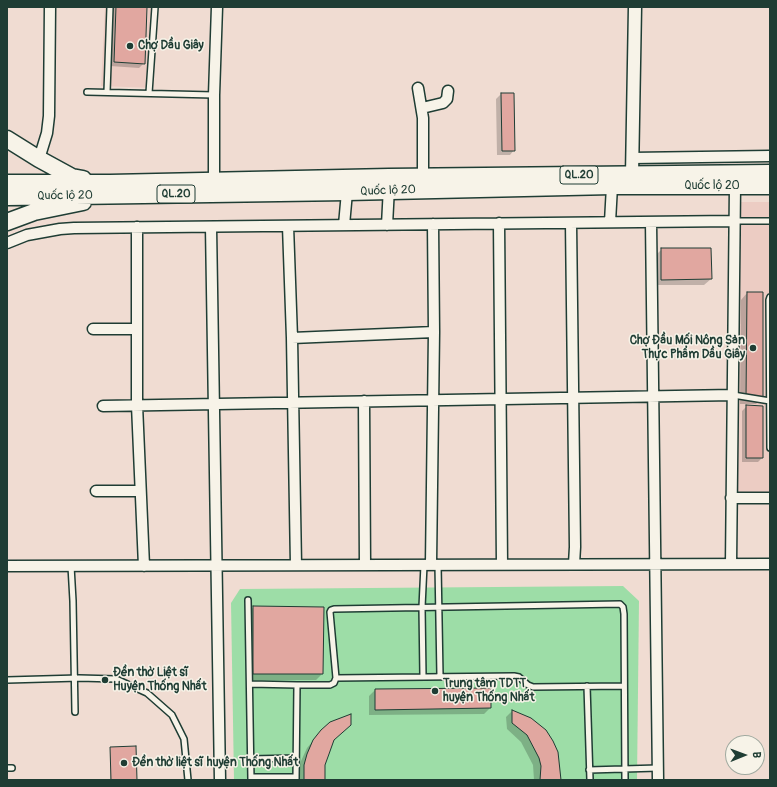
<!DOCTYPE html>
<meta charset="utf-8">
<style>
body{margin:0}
#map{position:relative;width:777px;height:787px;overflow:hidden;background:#f0dcd2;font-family:Pangolin,sans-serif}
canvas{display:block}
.frame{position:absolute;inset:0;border:8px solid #1f3d34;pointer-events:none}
.north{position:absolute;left:725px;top:735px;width:40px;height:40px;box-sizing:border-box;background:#f7f3e8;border:1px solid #a1aaa0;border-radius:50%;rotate:89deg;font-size:11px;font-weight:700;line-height:16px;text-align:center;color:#1f3d34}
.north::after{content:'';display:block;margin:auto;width:14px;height:18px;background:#1f3d34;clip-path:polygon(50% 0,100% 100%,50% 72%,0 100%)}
</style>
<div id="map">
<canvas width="777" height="787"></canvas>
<div class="frame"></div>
<div class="north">B</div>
</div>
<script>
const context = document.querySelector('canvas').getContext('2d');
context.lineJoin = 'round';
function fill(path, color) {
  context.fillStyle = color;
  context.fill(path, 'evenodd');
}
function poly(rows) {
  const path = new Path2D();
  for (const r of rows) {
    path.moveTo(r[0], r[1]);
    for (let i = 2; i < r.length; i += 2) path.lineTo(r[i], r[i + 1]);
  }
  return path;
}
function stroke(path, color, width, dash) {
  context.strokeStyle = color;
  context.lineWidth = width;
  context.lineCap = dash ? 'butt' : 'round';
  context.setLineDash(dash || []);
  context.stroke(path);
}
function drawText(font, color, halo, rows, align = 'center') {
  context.font = font + ' Pangolin,sans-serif';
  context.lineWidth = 3;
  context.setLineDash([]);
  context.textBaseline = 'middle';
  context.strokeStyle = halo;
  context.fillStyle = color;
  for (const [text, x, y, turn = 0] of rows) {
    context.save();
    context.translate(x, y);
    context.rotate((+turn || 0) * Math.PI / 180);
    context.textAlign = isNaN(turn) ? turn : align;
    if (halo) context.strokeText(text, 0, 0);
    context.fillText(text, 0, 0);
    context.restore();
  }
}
const built = poly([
 [105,7,158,7,153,88,101,86],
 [736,202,770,202,770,495,736,495]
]);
const green = poly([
 [623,586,639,601,637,780,234,780,231,603,240,589]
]);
const shadow = poly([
 [112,7,146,7,144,63,139,68,110,66],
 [501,94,513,94,514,150,510,155,497,155,496,99],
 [662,249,711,279,704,285,656,285,655,256],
 [747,293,762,398,756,404,740,404,741,300],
 [747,406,762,458,758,462,742,462,742,411],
 [254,607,322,674,316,680,247,680,247,613],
 [375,690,490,708,484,714,369,715,369,696],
 [512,711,560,780,534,780,533,765,521,742,507,729,506,717],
 [322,730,333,740,324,765,324,780,298,780,298,772,301,761,307,748],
 [111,748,136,780,110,780,110,749]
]);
const building = poly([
 [116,7,147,7,145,64,114,62,116,7],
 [501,93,514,93,515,151,502,151,501,93],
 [661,248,711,248,712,279,661,280,661,248],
 [747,292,763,292,763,398,746,398,747,292],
 [746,405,763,406,763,458,746,458,746,405],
 [253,606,324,607,323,674,253,674,253,606],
 [491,688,491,708,375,710,375,689,491,688],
 [512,710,531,718,546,730,553,741,558,752,561,780,540,780,541,766,539,758,527,735,512,723,512,710],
 [351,714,351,725,334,740,329,754,325,765,325,780,304,780,304,765,307,754,313,740,321,730,330,722,351,714],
 [136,746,137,780,111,780,110,747,136,746]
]);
const service = poly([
 [87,92,214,95],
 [107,92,110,7],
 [149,93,155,7],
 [735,221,770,221],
 [770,297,769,300,770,448],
 [733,395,770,401],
 [438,565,440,676],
 [71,566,73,601,75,712],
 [248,600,251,780],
 [423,677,422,607,424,565],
 [336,678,514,676,519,677,528,685,533,687,624,686],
 [7,680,79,678,116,679,147,693,172,715,184,739,188,780],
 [250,684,297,685,330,685,334,683,336,678,330,612,331,610,334,609,620,604,623,607,624,614,625,780],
 [587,686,590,780],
 [251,759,296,758],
 [7,768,12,768],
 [589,770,658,768],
 [251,777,296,777],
 [296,780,297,685]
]);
const minor = poly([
 [418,88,423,118,423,176],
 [422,108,443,103,447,99,448,91],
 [632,158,770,156],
 [39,159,47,133,49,116,50,7],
 [214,181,214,95,217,7],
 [610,222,612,186],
 [651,222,658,780],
 [499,223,502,564],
 [571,223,575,547,574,564],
 [344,225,347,192],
 [387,225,389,187],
 [288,226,292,338,296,565],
 [137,227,137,405,144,566],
 [211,227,220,780],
 [7,243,27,235,60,229,74,228,734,221],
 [93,329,137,329],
 [292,338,434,332],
 [364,401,365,565],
 [103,406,733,395],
 [96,491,140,491],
 [731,498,770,498],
 [431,563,434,332,433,224],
 [731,564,735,186],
 [7,566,770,564]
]);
const tertiary = poly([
 [632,175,635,7]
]);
const trunk = poly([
 [7,139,39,159,72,177,83,179],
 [7,183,110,183,389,177,770,173],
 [7,197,347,192,612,186,770,186],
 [7,222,34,212,83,202]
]);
const markers = [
 [130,46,4,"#1f3d34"],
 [753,348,4,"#1f3d34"],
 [105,680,4,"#1f3d34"],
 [435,691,4,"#1f3d34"],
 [124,763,4,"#1f3d34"]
];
const shields = [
 [579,175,38],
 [176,194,38]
];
const shieldNames = [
 ["QL.20",579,175],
 ["QL.20",176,194]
];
const poiNames = [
 ["Chợ Dầu Giây",138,46],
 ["Chợ Đầu Mối Nông Sản",745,341,"right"],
 ["Thực Phẩm Dầu Giây",745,355,"right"],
 ["Đền thờ Liệt sĩ",113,673],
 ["Huyện Thống Nhất",113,687],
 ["Trung tâm TDTT",443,684],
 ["huyện Thống Nhất",443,698],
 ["Đền thờ liệt sĩ huyện Thống Nhất",132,763]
];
const streetNames = [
 ["Quốc lộ 20",712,186],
 ["Quốc lộ 20",388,191,-2],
 ["Quốc lộ 20",65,196,-1]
];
fill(built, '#ecccc3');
fill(green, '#9ddda7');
fill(shadow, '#0003');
fill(building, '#e1a7a0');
stroke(building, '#1f3d34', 1);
stroke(service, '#1f3d34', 8);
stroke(minor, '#1f3d34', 13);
stroke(tertiary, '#1f3d34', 15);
stroke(trunk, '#1f3d34', 19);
stroke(service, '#f7f3e8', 5);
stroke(minor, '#f7f3e8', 10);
stroke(tertiary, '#f7f3e8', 12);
stroke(trunk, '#f7f3e8', 16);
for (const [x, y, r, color] of markers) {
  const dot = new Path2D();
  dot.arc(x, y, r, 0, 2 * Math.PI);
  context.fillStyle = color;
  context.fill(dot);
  stroke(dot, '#f7f3e8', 1.5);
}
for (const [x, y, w] of shields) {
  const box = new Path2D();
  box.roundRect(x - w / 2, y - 9, w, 18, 3);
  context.fillStyle = '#f7f3e8';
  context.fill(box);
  stroke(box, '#1f3d34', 1);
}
drawText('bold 11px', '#1f3d34', null, shieldNames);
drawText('bold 12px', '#1f3d34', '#f7f3e8', poiNames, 'left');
drawText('12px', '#1f3d34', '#f7f3e8', streetNames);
</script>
